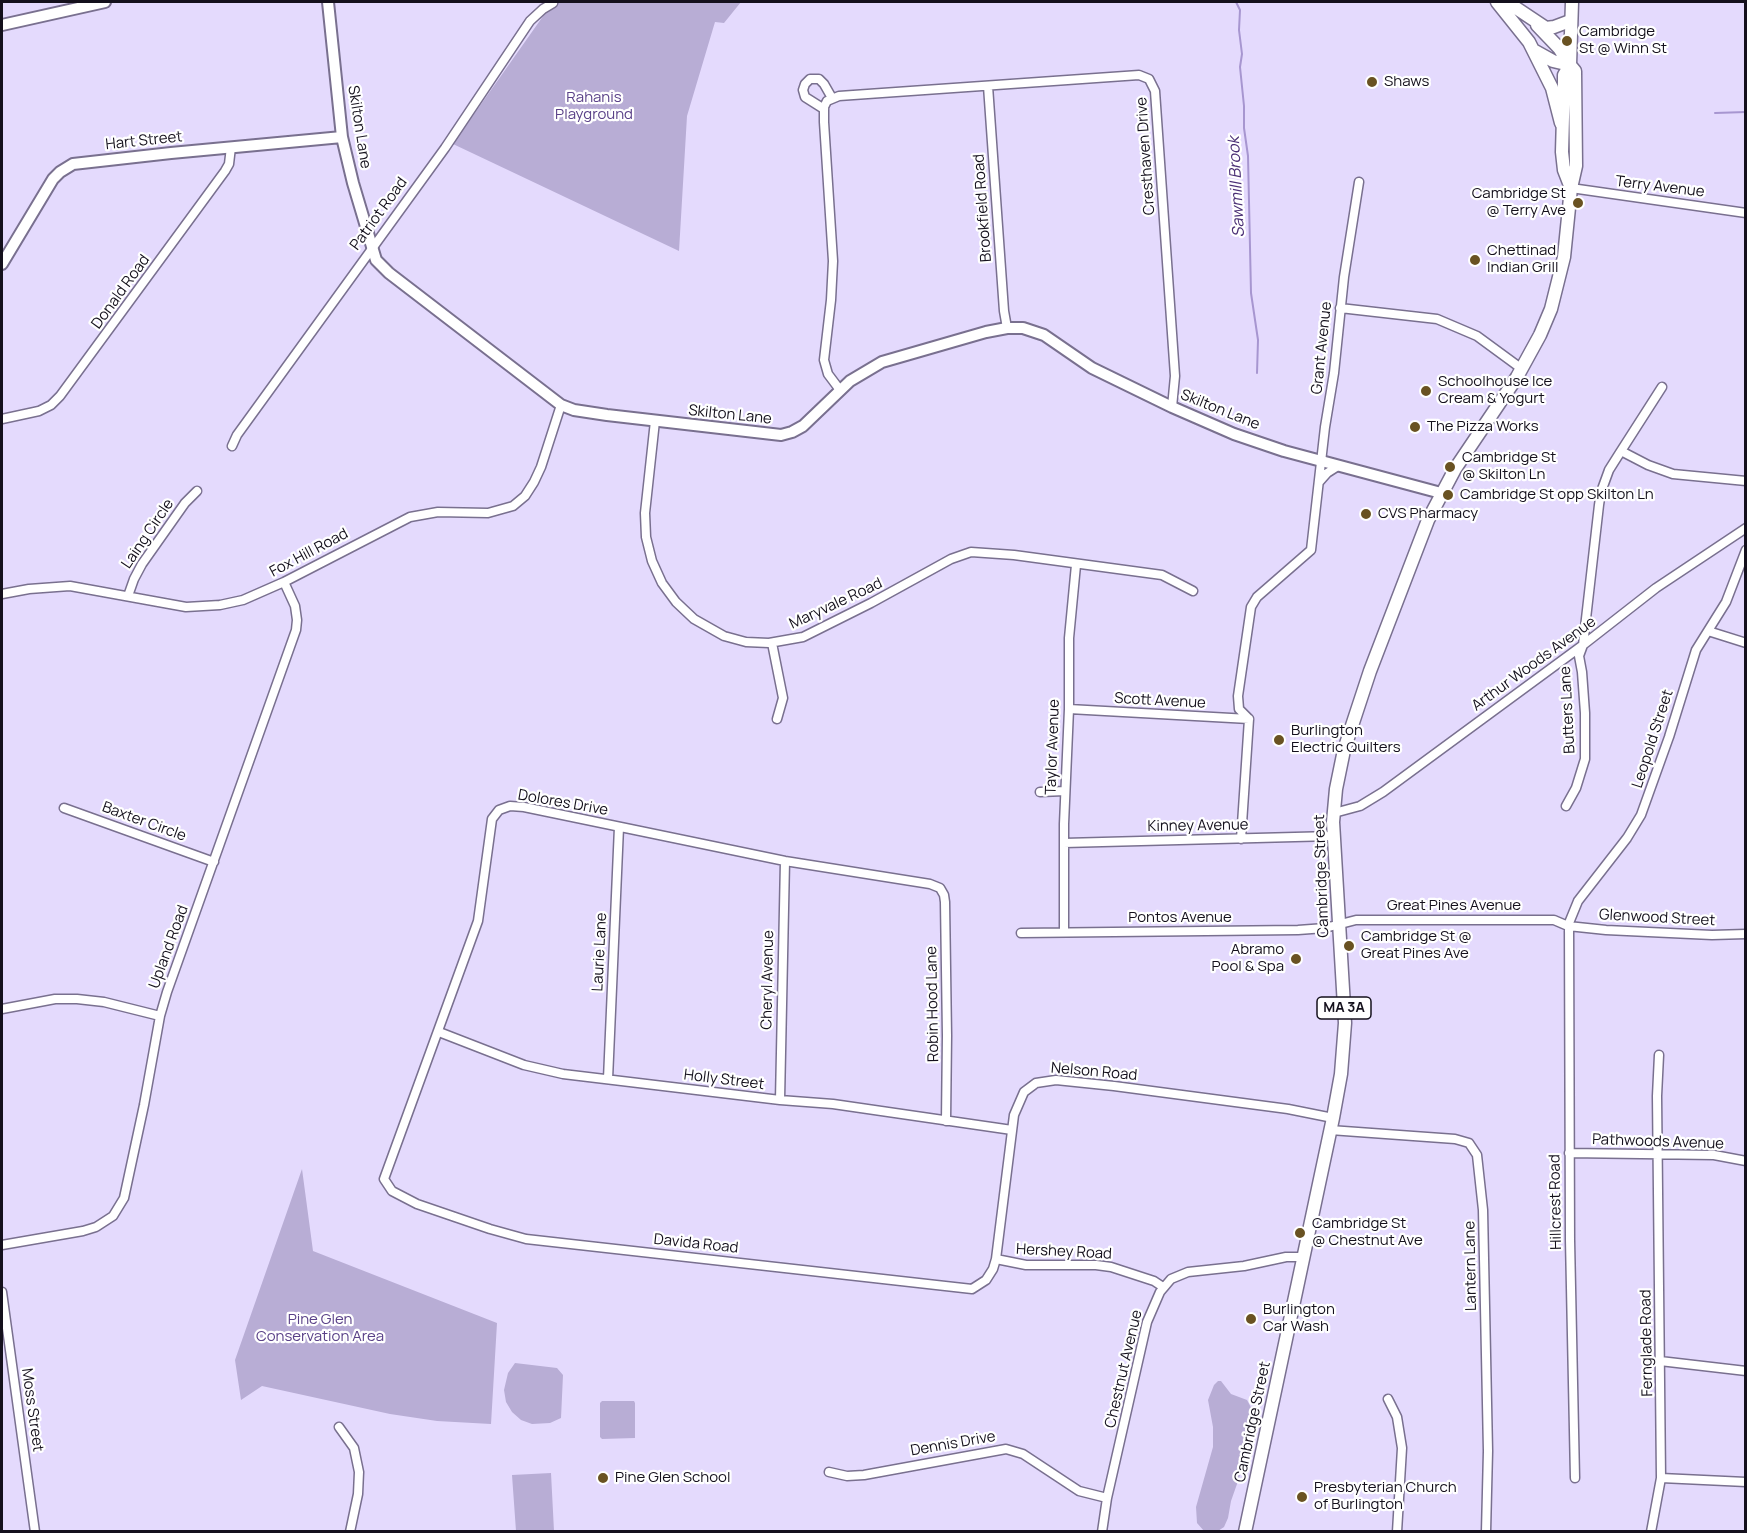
<!DOCTYPE html>
<style>
body{margin:0}
#map{position:relative;width:1747px;height:1533px;overflow:hidden;background:#e4dafd;font-family:Manrope,sans-serif}
canvas{display:block}
.frame{position:absolute;inset:0;border:3px solid #14101c;pointer-events:none}
</style>
<div id="map">
<canvas width="1747" height="1533"></canvas>
<div class="frame"></div>
</div>
<script>
const context = document.querySelector('canvas').getContext('2d');
context.lineJoin = 'round';
function fill(path, color) {
  context.fillStyle = color;
  context.fill(path, 'evenodd');
}
function poly(rows) {
  const path = new Path2D();
  for (const r of rows) {
    path.moveTo(r[0], r[1]);
    for (let i = 2; i < r.length; i += 2) path.lineTo(r[i], r[i + 1]);
  }
  return path;
}
function stroke(path, color, width, dash) {
  context.strokeStyle = color;
  context.lineWidth = width;
  context.lineCap = dash ? 'butt' : 'round';
  context.setLineDash(dash || []);
  context.stroke(path);
}
function drawText(font, color, halo, rows, align = 'center') {
  context.font = font + ' Manrope,sans-serif';
  context.lineWidth = 4.5;
  context.setLineDash([]);
  context.textBaseline = 'middle';
  context.strokeStyle = halo;
  context.fillStyle = color;
  for (const [text, x, y, turn = 0] of rows) {
    context.save();
    context.translate(x, y);
    context.rotate((+turn || 0) * Math.PI / 180);
    context.textAlign = isNaN(turn) ? turn : align;
    if (halo) context.strokeText(text, 0, 0);
    context.fillText(text, 0, 0);
    context.restore();
  }
}
const green = poly([
 [553,2,741,2,724,23,715,22,687,116,679,251,453,144],
 [302,1169,313,1251,497,1323,491,1424,437,1421,390,1414,262,1386,241,1400,235,1360],
 [515,1363,557,1368,563,1375,561,1418,550,1423,532,1424,521,1420,512,1412,506,1402,504,1390,508,1373],
 [1218,1381,1221,1381,1231,1394,1247,1400,1255,1415,1247,1441,1243,1467,1231,1501,1228,1518,1224,1527,1218,1531,1204,1531,1197,1523,1196,1507,1213,1447,1213,1427,1208,1400,1214,1385],
 [602,1401,634,1401,635,1403,635,1438,602,1439,600,1437,600,1403],
 [551,1473,554,1531,516,1531,512,1475]
]);
const stream = poly([
 [1236,2,1240,10,1239,30,1242,54,1240,67,1244,106,1244,128,1248,156,1251,293,1258,340,1257,373],
 [1715,113,1746,112]
]);
const minor = poly([
 [988,86,1004,311,1007,328],
 [824,109,805,97,803,90,805,84,810,79,819,79,824,84,832,98],
 [1571,188,1746,213],
 [1340,308,1437,319,1477,336,1522,369],
 [840,390,828,374,824,360,831,300,833,261,824,122,824,107,827,101,839,96,1139,75,1149,79,1155,91,1175,376,1172,407],
 [2,419,39,411,51,405,60,396,225,171,229,164,231,147],
 [655,421,645,513,646,537,652,561,662,583,676,602,694,619,724,636,746,642,769,643,803,637,871,603,951,559,971,552,1014,555,1162,575,1193,591],
 [232,446,237,435,445,148,530,21,543,9,553,3],
 [1621,451,1662,387],
 [1319,482,1327,473,1338,466],
 [2,594,29,589,70,586,186,607,220,605,243,600,284,582,410,517,438,512,488,513,513,506,525,496,534,482,541,467,561,405],
 [128,596,134,579,142,564,185,503,197,491],
 [1708,631,1746,643],
 [772,643,783,698,777,719],
 [1069,709,1249,719],
 [1249,719,1239,709,1238,696,1251,607,1257,597,1311,550,1325,427,1334,373,1344,277,1359,182],
 [1040,792,1065,791],
 [1566,806,1576,788,1585,759,1585,713,1582,672,1579,656,1583,645,1599,505,1601,492,1609,470,1621,451,1648,465,1673,474,1746,481],
 [64,808,214,862],
 [1334,813,1360,806,1383,792,1583,645,1656,588,1746,528],
 [1241,839,1249,719],
 [1064,843,1333,836],
 [1064,932,1064,824,1069,709,1069,638,1076,565],
 [1021,933,1298,930,1325,928,1356,920,1554,920,1568,926,1606,930,1712,935,1746,934],
 [2,1009,55,999,77,999,104,1002,160,1016],
 [439,1032,524,1065,563,1074,780,1100,833,1104,1012,1130],
 [608,1079,619,827],
 [780,1100,785,861],
 [946,1121,947,1036,945,902,944,895,940,888,930,884,785,861,524,807,510,806,499,810,492,819,478,921,384,1179,392,1191,417,1204,490,1229,526,1239,972,1289,986,1280,993,1269,996,1259,1014,1115,1024,1092,1036,1083,1056,1080,1114,1086,1288,1109,1333,1118],
 [1330,1130,1455,1139,1469,1143,1477,1155,1483,1210,1488,1451,1486,1532],
 [1569,1153,1714,1155,1746,1161],
 [2,1245,83,1231,96,1227,113,1216,124,1198,144,1105,160,1016,167,992,296,630,297,620,295,606,284,582],
 [996,1259,1026,1265,1096,1265,1111,1267,1154,1281,1163,1287],
 [2,1292,35,1532],
 [1660,1361,1746,1371],
 [1388,1399,1397,1417,1402,1448,1397,1532],
 [339,1427,354,1448,359,1472,358,1494,350,1532],
 [829,1472,847,1476,864,1475,1006,1449,1023,1454,1079,1491,1107,1498],
 [1575,1478,1570,1240,1569,923,1578,901,1627,838,1641,815,1669,737,1696,650,1726,602,1746,550],
 [1661,1478,1746,1482],
 [1102,1532,1107,1498,1147,1322,1160,1292,1171,1279,1188,1272,1244,1266,1286,1257,1303,1257],
 [1651,1532,1661,1478,1657,1096,1659,1055]
]);
const tertiary = poly([
 [328,2,342,137,353,183,376,260,389,273,561,405,574,410,607,415,781,435,792,432,803,426,850,381,882,362,986,332,1007,328,1023,328,1044,335,1092,368,1172,407,1234,434,1284,451,1441,493],
 [2,25,105,2],
 [2,264,53,179,60,172,73,164,171,153,342,137]
]);
const secondary = poly([
 [1497,2,1529,42,1552,88,1561,123],
 [1507,2,1546,28,1554,27,1570,21],
 [1537,25,1559,48,1570,65],
 [1535,51,1553,61,1570,65]
]);
const primary = poly([
 [1571,188,1564,170,1562,152,1564,82,1564,75,1570,65,1572,2],
 [1245,1532,1333,1118,1341,1074,1345,1023,1333,822,1336,789,1344,750,1370,671,1428,520,1455,469,1517,377,1540,335,1551,309,1564,257,1571,188,1576,166,1575,71,1570,65]
]);
const markers = [
 [1567,41,6,"#695222"],
 [1372,82,6,"#695222"],
 [1578,203,6,"#695222"],
 [1475,260,6,"#695222"],
 [1426,391,6,"#695222"],
 [1415,427,6,"#695222"],
 [1450,467,6,"#695222"],
 [1448,495,6,"#695222"],
 [1366,514,6,"#695222"],
 [1279,740,6,"#695222"],
 [1349,946,6,"#695222"],
 [1296,959,6,"#695222"],
 [1300,1233,6,"#695222"],
 [1251,1319,6,"#695222"],
 [603,1478,6,"#695222"],
 [1302,1497,6,"#695222"]
];
const shields = [
 [1344,1008,54]
];
const shieldNames = [
 ["MA 3A",1344,1008]
];
const poiNames = [
 ["Cambridge",1579,32],
 ["St @ Winn St",1579,49],
 ["Shaws",1384,82],
 ["Cambridge St",1566,194,"right"],
 ["@ Terry Ave",1566,211,"right"],
 ["Chettinad",1487,251],
 ["Indian Grill",1487,268],
 ["Schoolhouse Ice",1438,382],
 ["Cream & Yogurt",1438,399],
 ["The Pizza Works",1427,427],
 ["Cambridge St",1462,458],
 ["@ Skilton Ln",1462,475],
 ["Cambridge St opp Skilton Ln",1460,495],
 ["CVS Pharmacy",1378,514],
 ["Burlington",1291,731],
 ["Electric Quilters",1291,748],
 ["Cambridge St @",1361,937],
 ["Great Pines Ave",1361,954],
 ["Abramo",1284,950,"right"],
 ["Pool & Spa",1284,967,"right"],
 ["Cambridge St",1312,1224],
 ["@ Chestnut Ave",1312,1241],
 ["Burlington",1263,1310],
 ["Car Wash",1263,1327],
 ["Pine Glen School",615,1478],
 ["Presbyterian Church",1314,1488],
 ["of Burlington",1314,1505]
];
const parkNames = [
 ["Rahanis",594,98],
 ["Playground",594,115],
 ["Pine Glen",320,1320],
 ["Conservation Area",320,1337]
];
const streetNames = [
 ["Skilton Lane",359,127,81],
 ["Hart Street",144,141,-6],
 ["Cresthaven Drive",1146,156,-94],
 ["Terry Avenue",1660,187,7],
 ["Brookfield Road",983,208,-94],
 ["Patriot Road",379,214,-54],
 ["Donald Road",121,292,-54],
 ["Grant Avenue",1322,348,-84],
 ["Skilton Lane",1220,410,22],
 ["Skilton Lane",730,415,6],
 ["Laing Circle",148,534,-56],
 ["Fox Hill Road",309,553,-28],
 ["Maryvale Road",836,604,-25],
 ["Arthur Woods Avenue",1534,664,-36],
 ["Scott Avenue",1160,701,3],
 ["Butters Lane",1568,710,-93],
 ["Leopold Street",1653,739,-72],
 ["Taylor Avenue",1053,747,-88],
 ["Dolores Drive",563,803,10],
 ["Baxter Circle",144,822,20],
 ["Kinney Avenue",1198,826,-1],
 ["Cambridge Street",1322,876,-92],
 ["Great Pines Avenue",1454,906],
 ["Pontos Avenue",1180,918],
 ["Glenwood Street",1657,918,3],
 ["Upland Road",169,947,-70],
 ["Laurie Lane",600,952,-87],
 ["Cheryl Avenue",768,980,-89],
 ["Robin Hood Lane",933,1004,-91],
 ["Nelson Road",1094,1072,5],
 ["Holly Street",724,1080,7],
 ["Pathwoods Avenue",1658,1142,2],
 ["Hillcrest Road",1556,1202,-91],
 ["Davida Road",696,1244,6],
 ["Hershey Road",1064,1252,3],
 ["Lantern Lane",1471,1266,-91],
 ["Fernglade Road",1647,1343,-91],
 ["Chestnut Avenue",1124,1369,-77],
 ["Moss Street",32,1410,82],
 ["Cambridge Street",1253,1422,-78],
 ["Dennis Drive",953,1444,-10]
];
const waterNames = [
 ["Sawmill Brook",1237,187,-93]
];
fill(green, '#b8add5');
stroke(stream, '#a796d0', 2);
stroke(minor, '#79708f', 11);
stroke(tertiary, '#79708f', 14);
stroke(secondary, '#79708f', 15);
stroke(primary, '#79708f', 15);
stroke(minor, '#fff', 8);
stroke(tertiary, '#fff', 10);
stroke(secondary, '#fff', 12);
stroke(primary, '#fff', 12);
for (const [x, y, r, color] of markers) {
  const dot = new Path2D();
  dot.arc(x, y, r, 0, 2 * Math.PI);
  context.fillStyle = color;
  context.fill(dot);
  stroke(dot, '#fff', 2);
}
for (const [x, y, w] of shields) {
  const box = new Path2D();
  box.roundRect(x - w / 2, y - 11, w, 22, 4.5);
  context.fillStyle = '#fff';
  context.fill(box);
  stroke(box, '#14101c', 1.5);
}
drawText('bold 14px', '#14101c', null, shieldNames);
drawText('15px', '#14101c', '#fff', poiNames, 'left');
drawText('15px', '#5a4188', '#fff', parkNames);
drawText('15px', '#14101c', '#fff', streetNames);
drawText('italic 16px', '#4a2f75', '#fff', waterNames);
</script>
